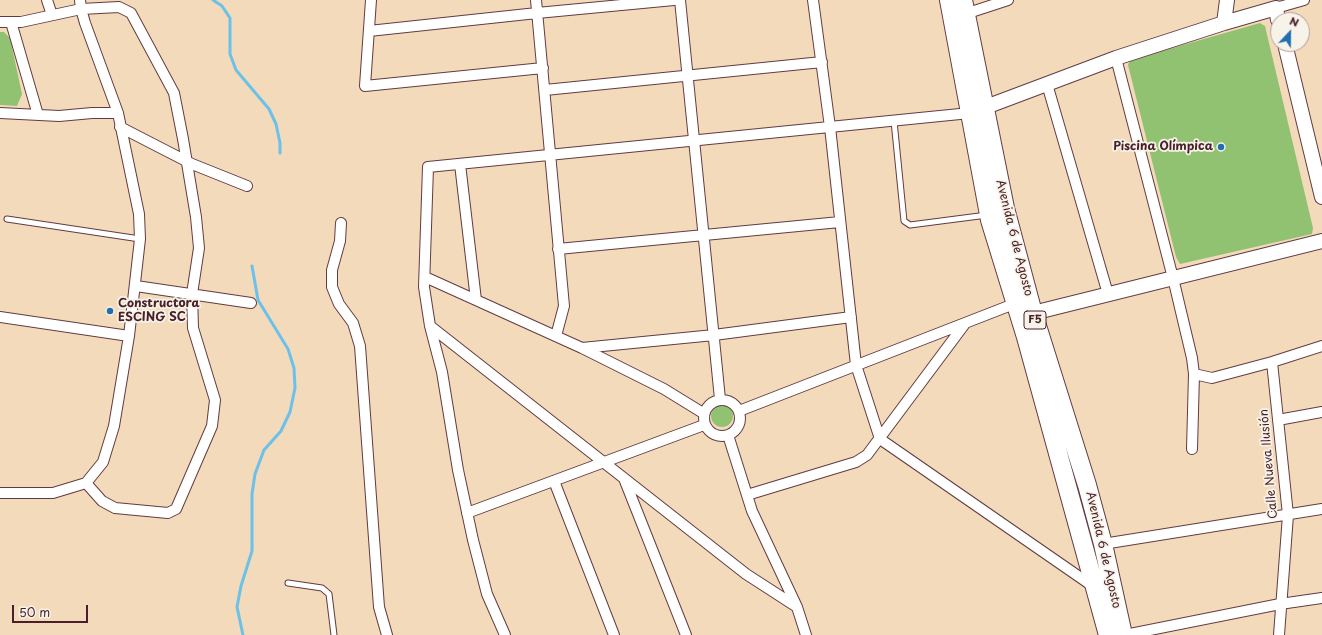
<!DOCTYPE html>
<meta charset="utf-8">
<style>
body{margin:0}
#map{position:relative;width:1322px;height:635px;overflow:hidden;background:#f3dabb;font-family:"Playpen Sans",sans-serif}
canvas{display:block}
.north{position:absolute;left:1270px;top:12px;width:40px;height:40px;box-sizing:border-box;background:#f7f3e8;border:1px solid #b29e9c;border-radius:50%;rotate:22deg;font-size:11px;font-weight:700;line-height:16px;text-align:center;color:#4a1f2b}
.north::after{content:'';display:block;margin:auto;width:14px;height:18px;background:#1f6fb2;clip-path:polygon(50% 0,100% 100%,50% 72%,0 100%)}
.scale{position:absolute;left:12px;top:605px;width:76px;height:18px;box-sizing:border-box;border:2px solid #4a1f2b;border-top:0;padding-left:5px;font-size:12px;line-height:14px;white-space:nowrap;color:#4a1f2b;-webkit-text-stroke:3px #f7f3e8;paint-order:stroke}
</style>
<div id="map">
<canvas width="1322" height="635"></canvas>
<div class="north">N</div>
<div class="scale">50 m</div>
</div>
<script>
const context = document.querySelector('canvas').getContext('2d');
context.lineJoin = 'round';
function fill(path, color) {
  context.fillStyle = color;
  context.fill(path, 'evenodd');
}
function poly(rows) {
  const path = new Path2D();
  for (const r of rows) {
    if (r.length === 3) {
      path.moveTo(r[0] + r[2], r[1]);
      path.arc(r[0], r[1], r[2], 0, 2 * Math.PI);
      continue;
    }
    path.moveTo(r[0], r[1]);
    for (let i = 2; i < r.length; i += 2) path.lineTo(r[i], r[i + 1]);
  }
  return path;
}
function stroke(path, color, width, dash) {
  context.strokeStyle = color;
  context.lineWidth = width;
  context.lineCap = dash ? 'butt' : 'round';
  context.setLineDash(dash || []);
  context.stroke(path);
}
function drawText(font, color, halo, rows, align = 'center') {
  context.font = font + ' "Playpen Sans",sans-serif';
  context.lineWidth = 3.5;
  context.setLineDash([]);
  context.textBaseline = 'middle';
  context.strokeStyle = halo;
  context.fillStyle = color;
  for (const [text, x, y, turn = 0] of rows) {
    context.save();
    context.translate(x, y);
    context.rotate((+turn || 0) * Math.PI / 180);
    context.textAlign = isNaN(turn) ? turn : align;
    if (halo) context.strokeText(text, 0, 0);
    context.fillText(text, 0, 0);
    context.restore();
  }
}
const green = poly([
 [1260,23,1265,26,1313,228,1312,234,1180,264,1176,257,1128,65,1130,60],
 [0,32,4,32,10,38,22,94,17,106,0,105],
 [722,416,11]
]);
const stream = poly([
 [213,0,222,6,230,18,230,54,236,70,269,109,276,124,280,143,280,153],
 [243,635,237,607,241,586,252,551,252,494,255,474,264,450,281,431,290,412,295,388,294,368,288,349,258,300,252,266]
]);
const lane = poly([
 [894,121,904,221,910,225,987,215],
 [7,219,140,239],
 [288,583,322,588,329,594,334,635]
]);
const street = poly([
 [47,0,52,15],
 [371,0,365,86,543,68],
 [536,0,564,306,556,336],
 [680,0,720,399],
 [813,0,830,127,856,365,880,439,1094,587],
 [1276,8,1304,0],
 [962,15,1008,0],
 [0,22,21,22,81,9,119,7,131,13,174,93,183,139,196,217,199,248,192,294,193,328,215,400,212,426,176,509,168,513,115,508,102,501,86,483],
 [11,22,38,115],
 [369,31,537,13,674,0],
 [1116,58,1173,278,1192,358,1194,374,1192,449],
 [1047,84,1108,294],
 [545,90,822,62],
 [0,113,59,116,92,113,118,113],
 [120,127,192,164,247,186],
 [460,164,476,300],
 [341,223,340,241,332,270,332,287,339,304,353,323,360,346,379,607,387,635],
 [558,249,840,222],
 [425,277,582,348,664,389,703,413],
 [136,286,251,303],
 [0,317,129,336],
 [430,326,746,574,797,607],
 [582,348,714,335,851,317],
 [1272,362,1288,515,1279,635],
 [1194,374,1212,378,1272,362,1322,346],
 [722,418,18],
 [739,411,1019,302],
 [1278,420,1322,412],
 [728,435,752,511,797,607,806,635],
 [554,481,614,635],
 [625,481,686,635],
 [0,493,53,493,86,483,103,462,114,426,129,336,140,239,139,214,118,113,85,23,81,9,80,0],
 [747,495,856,462,867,455,964,325],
 [467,513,704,425],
 [1103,544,1322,509],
 [505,635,487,594,473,540,458,470,442,372,430,326,424,287,428,167,970,113],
 [1125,635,1280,604,1322,598]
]);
const secondary = poly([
 [1224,23,1227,0],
 [1285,44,1322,197],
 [975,111,1116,58,1224,23,1276,8,1278,20],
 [1033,313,1322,241]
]);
const highway = poly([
 [949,0,990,220,1026,337,1108,635],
 [963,0,1005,208,1033,313,1087,485,1103,544,1123,635]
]);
const markers = [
 [1221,147,4,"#1f6fb2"],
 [110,311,4,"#1f6fb2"]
];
const shields = [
 [1035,320,22]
];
const shieldNames = [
 ["F5",1035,320]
];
const poiNames = [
 ["Piscina Olímpica",1213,147],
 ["Constructora",118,304,"left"],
 ["ESCING SC",118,318,"left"]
];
const streetNames = [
 ["Avenida 6 de Agosto",1014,238,76],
 ["Calle Nueva Ilusión",1269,464,-95],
 ["Avenida 6 de Agosto",1103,550,77]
];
fill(green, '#91c272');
stroke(stream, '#6bc1e8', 3);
stroke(lane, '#633b41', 7);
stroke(street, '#633b41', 12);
stroke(secondary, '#633b41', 16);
stroke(highway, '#633b41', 20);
stroke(lane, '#fff', 5);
stroke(street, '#fff', 10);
stroke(secondary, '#fff', 14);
stroke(highway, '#fff', 18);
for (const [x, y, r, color] of markers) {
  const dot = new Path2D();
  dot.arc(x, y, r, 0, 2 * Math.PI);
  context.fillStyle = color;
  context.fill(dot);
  stroke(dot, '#f7f3e8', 1.5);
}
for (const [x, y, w] of shields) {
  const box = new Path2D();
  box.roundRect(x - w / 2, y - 9, w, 18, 3);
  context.fillStyle = '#f7f3e8';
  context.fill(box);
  stroke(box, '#4a1f2b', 1);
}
drawText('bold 11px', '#4a1f2b', null, shieldNames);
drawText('bold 12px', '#4a1f2b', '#f7f3e8', poiNames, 'right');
drawText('12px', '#4a1f2b', '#f7f3e8', streetNames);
</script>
